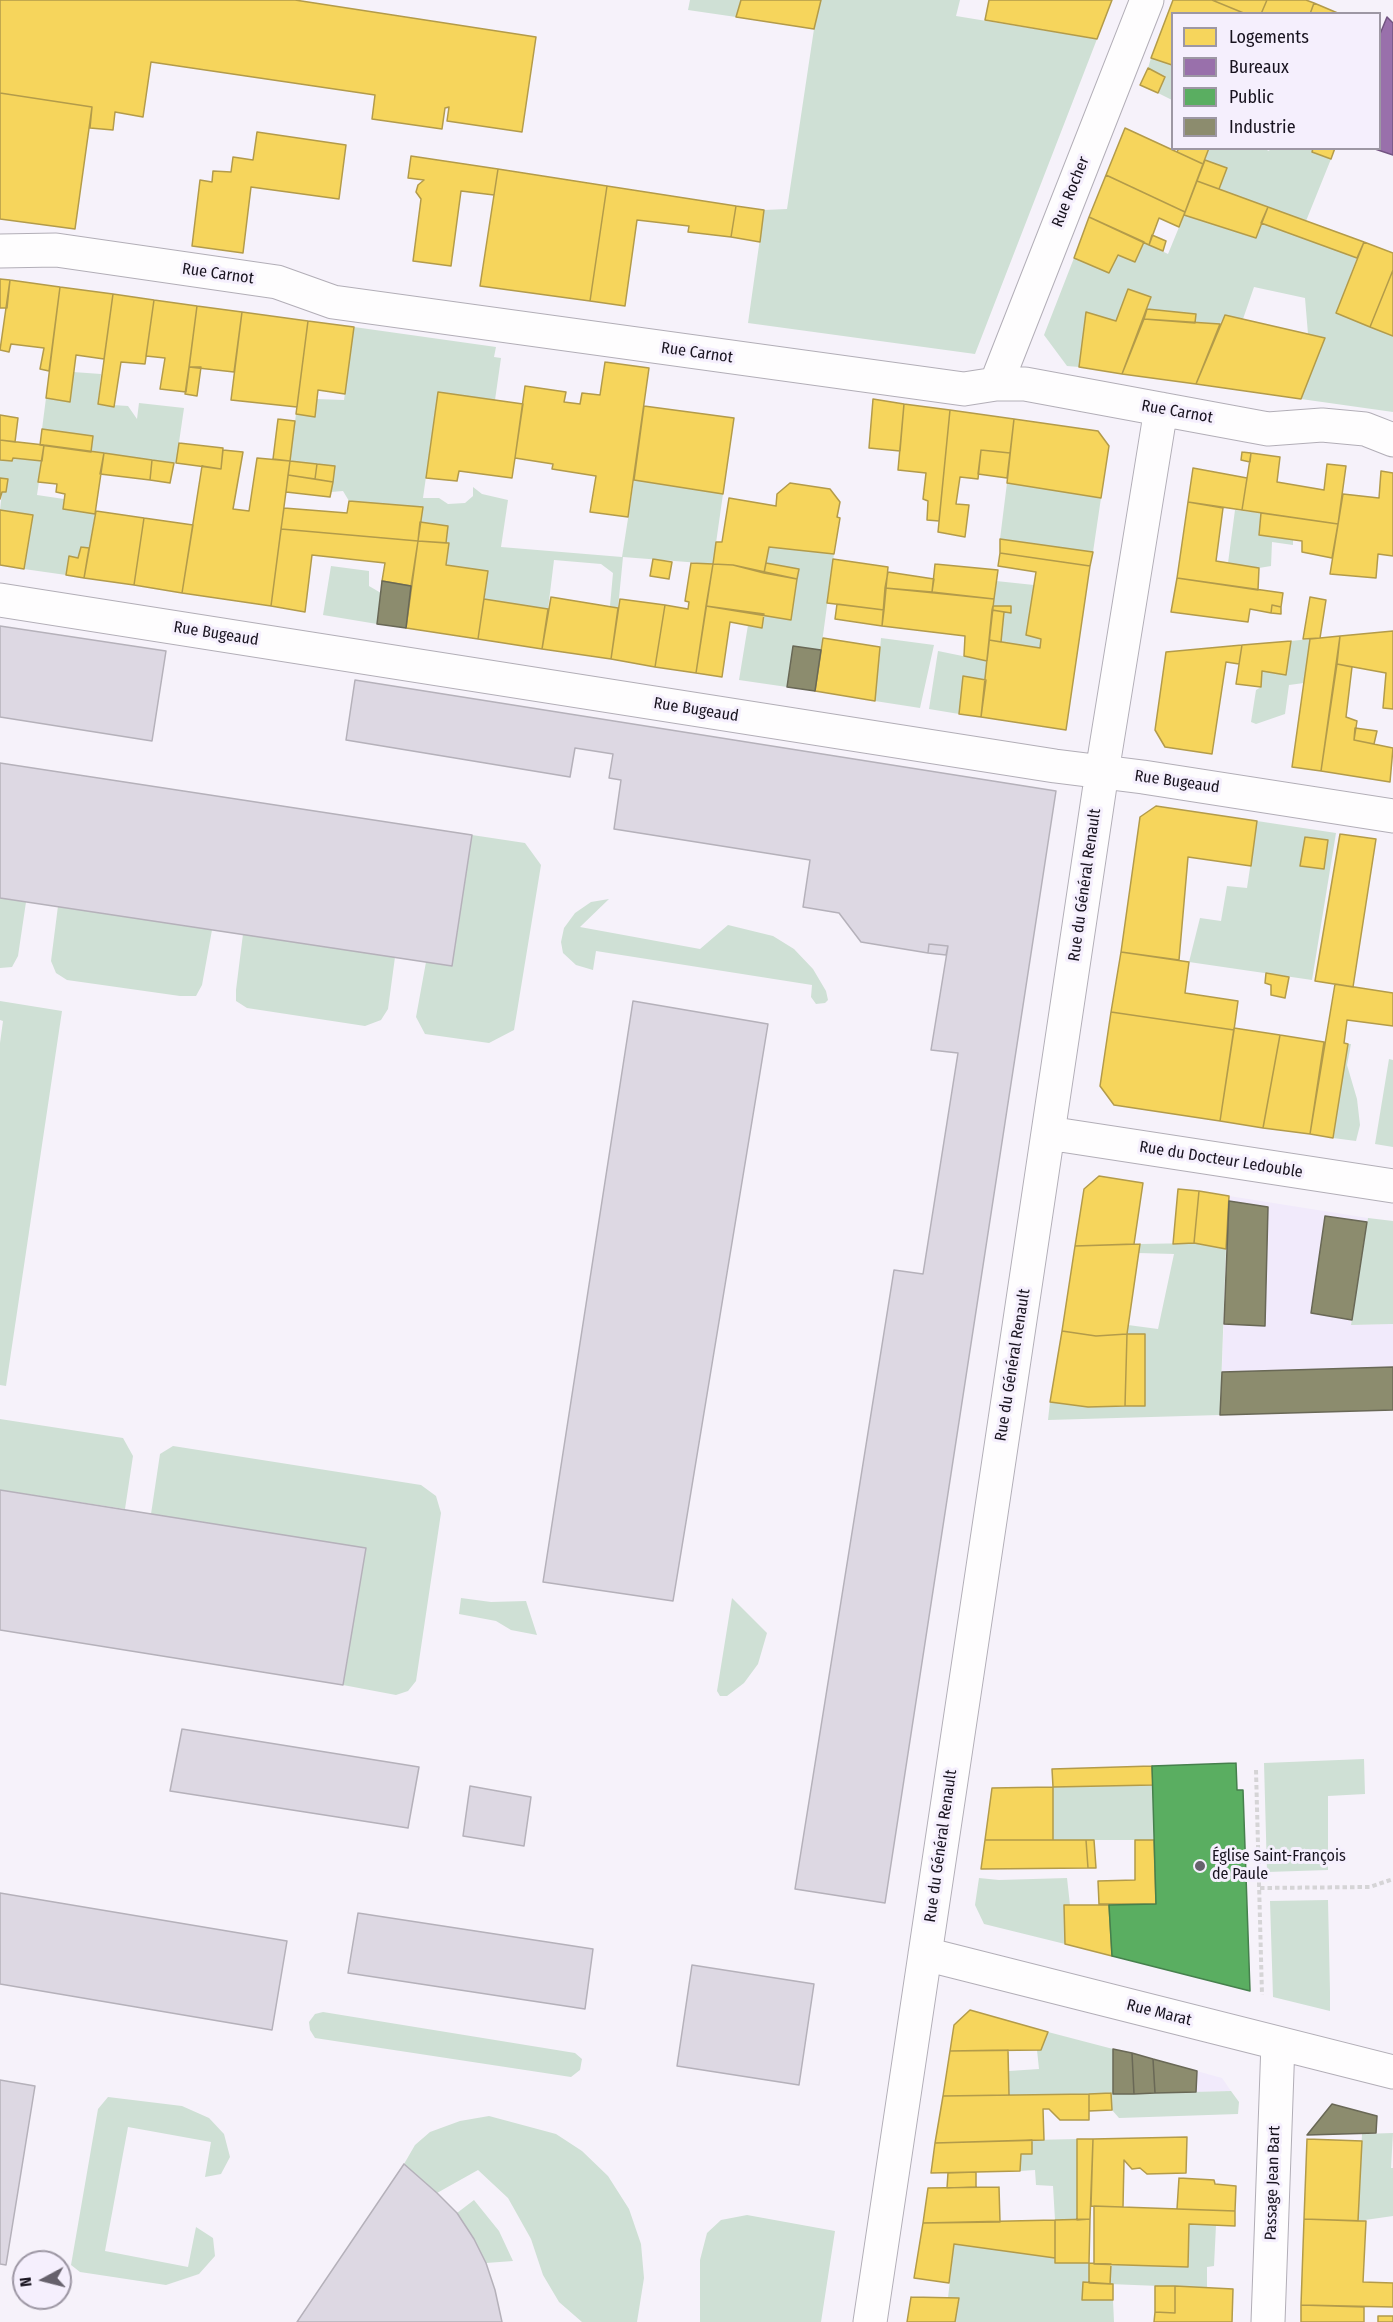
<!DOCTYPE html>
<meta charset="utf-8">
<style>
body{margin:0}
#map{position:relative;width:1393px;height:2322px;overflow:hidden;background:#f6f2fa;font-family:"Fira Sans Condensed",sans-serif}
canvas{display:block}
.legend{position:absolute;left:1171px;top:12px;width:210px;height:138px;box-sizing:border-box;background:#f5effd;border:2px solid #9d97a4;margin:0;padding:8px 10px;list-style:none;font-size:18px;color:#18131f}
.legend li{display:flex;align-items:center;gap:12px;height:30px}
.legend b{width:30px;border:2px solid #9d97a4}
.north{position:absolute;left:12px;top:2250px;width:60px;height:60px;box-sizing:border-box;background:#f5effd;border:2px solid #9d97a4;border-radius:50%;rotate:263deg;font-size:16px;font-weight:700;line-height:24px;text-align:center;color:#18131f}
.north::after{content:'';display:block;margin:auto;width:21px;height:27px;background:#66616c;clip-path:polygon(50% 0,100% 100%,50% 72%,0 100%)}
</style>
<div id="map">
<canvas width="1393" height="2322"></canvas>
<ul class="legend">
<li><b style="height:16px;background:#f6d55c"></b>Logements</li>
<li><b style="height:16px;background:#9970ab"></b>Bureaux</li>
<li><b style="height:16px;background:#5aae61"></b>Public</li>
<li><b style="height:16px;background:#8c8c6e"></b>Industrie</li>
</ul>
<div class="north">N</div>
</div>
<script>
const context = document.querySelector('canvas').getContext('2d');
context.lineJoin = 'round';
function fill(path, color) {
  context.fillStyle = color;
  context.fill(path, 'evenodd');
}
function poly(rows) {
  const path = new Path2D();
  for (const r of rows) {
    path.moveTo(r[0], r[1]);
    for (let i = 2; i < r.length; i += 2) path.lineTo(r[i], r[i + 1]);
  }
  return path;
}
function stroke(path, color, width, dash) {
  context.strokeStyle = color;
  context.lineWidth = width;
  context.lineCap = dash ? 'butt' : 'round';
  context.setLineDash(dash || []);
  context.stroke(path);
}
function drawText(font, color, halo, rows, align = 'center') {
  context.font = font + ' "Fira Sans Condensed",sans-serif';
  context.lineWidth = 6;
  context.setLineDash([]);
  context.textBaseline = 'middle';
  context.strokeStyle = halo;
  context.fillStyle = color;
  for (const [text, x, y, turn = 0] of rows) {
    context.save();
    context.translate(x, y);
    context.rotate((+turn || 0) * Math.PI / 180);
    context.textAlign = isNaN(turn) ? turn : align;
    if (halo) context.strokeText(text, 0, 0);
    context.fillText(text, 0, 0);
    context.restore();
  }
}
const built = poly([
 [1229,1196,1368,1218,1351,1325,1393,1324,1393,1410,1220,1415],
 [1153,2059,1222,2078,1231,2091,1134,2094]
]);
const green = poly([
 [690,0,741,0,736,17,688,10],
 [821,0,960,0,956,16,1097,39,975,354,748,323,764,210,787,209,814,29],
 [1151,58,1172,65,1172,100,1158,93,1165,76,1148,68],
 [1209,148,1262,148,1269,151,1270,149,1313,149,1312,152,1331,159,1306,221,1219,189,1227,168,1205,160],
 [1184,215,1255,238,1261,223,1357,258,1336,313,1393,336,1393,412,1301,399,1325,338,1308,334,1305,298,1254,287,1243,319,1225,315,1220,324,1195,323,1196,314,1147,309,1151,297,1129,289,1116,321,1086,313,1079,367,1067,366,1044,335,1074,258,1109,273,1118,255,1135,262,1144,242,1168,254],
 [354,327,496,347,494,357,501,358,495,400,438,393,423,498,439,498,448,504,465,503,473,496,473,487,482,494,508,500,501,547,622,557,634,480,723,494,713,564,623,557,618,608,610,606,613,573,601,564,554,560,548,609,484,599,487,571,446,565,449,544,420,522,422,507,349,501,343,491,331,492,335,466,290,461,296,414,315,417,317,399,344,400],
 [73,372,101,374,98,404,128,406,137,419,139,403,184,408,176,463,91,452,93,436,42,429,46,398,69,402],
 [13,458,42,461,37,495,64,499,63,509,95,514,89,548,81,547,78,558,69,557,66,575,24,569,33,515,0,510,2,492,8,479,0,478,0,460,12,461],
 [1007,483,1101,498,1093,552,1000,539],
 [1235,510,1261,513,1259,535,1293,540,1293,545,1272,542,1271,566,1259,568,1228,563],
 [769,547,834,554,821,650,793,646,787,687,739,680,748,625,762,628,764,614,797,579,799,569,766,563],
 [331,566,369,571,369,586,381,593,377,624,323,615],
 [996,581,1034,585,1027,635,1041,639,1040,648,1001,642,1004,612,1011,613,1011,606,993,606],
 [881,638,934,645,920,708,875,701],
 [1310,639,1304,683,1289,685,1285,714,1256,724,1251,722,1256,690,1261,687,1262,671,1286,674,1291,641],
 [938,651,987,661,986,680,963,676,959,714,929,709],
 [1257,821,1336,833,1312,980,1189,962,1200,918,1221,921,1227,886,1247,888],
 [1305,837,1328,840,1300,866],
 [472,835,525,843,541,865,514,1030,489,1043,425,1034,416,1017,426,962,452,966],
 [0,898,26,902,18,956,12,967,0,968],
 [609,899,580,927,700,949,728,925,773,936,794,949,813,969,826,991,828,1000,825,1003,816,1004,811,997,812,985,596,951,593,970,576,965,563,953,561,942,564,928,575,913,591,902],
 [58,906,212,930,202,985,196,996,180,996,67,980,56,973,51,961],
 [243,934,395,957,388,1009,381,1020,365,1026,247,1008,236,1001,236,990],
 [0,1001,62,1011,6,1386,0,1385,0,1043,3,1021,0,1020],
 [1348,1044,1351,1044,1347,1065,1357,1099,1360,1125,1356,1141,1333,1138],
 [1389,1059,1393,1060,1393,1147,1375,1144],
 [1368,1218,1393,1221,1393,1324,1351,1325],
 [1194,1243,1226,1249,1220,1415,1048,1420,1050,1402,1088,1407,1145,1406,1145,1334,1127,1334,1128,1325,1158,1329,1174,1254,1138,1253,1140,1244],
 [0,1419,123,1438,133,1456,125,1509,0,1490],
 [173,1446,421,1485,436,1496,441,1513,416,1681,408,1691,396,1695,343,1685,365,1548,151,1514,160,1454],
 [461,1598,491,1602,526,1601,537,1635,511,1630,496,1621,459,1614],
 [732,1598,767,1633,758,1664,744,1683,727,1696,720,1696,717,1691],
 [1364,1759,1365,1794,1328,1796,1328,1870,1267,1872,1264,1763],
 [1153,1785,1154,1840,1053,1840,1053,1787],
 [979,1878,999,1880,1067,1878,1070,1905,1064,1906,1065,1944,984,1924,975,1905],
 [1328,1900,1330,1992,1330,2011,1273,1997,1270,1901],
 [323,2012,575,2053,582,2059,580,2070,571,2077,315,2038,310,2030,309,2022,315,2014],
 [1048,2032,1113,2049,1113,2094,1231,2091,1239,2102,1238,2114,1119,2118,1112,2110,1111,2094,1009,2095,1009,2071,1039,2069,1037,2050,1041,2049],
 [108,2097,182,2106,209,2118,224,2134,230,2157,221,2174,205,2177,211,2142,128,2127,105,2251,188,2267,196,2227,213,2238,215,2256,199,2274,166,2285,80,2272,71,2265,98,2109],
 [489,2116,556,2134,582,2151,608,2176,629,2209,641,2244,644,2278,637,2322,582,2322,559,2302,543,2275,531,2239,508,2198,478,2170,437,2193,404,2164,415,2145,430,2132,460,2121],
 [1393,2133,1391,2168,1393,2168,1393,2216,1358,2221,1362,2134],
 [1077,2139,1077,2220,1055,2220,1053,2186,1036,2185,1035,2170,1020,2171,1021,2154,1032,2154,1032,2140],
 [474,2200,499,2231,513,2261,486,2263,474,2239,457,2213],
 [747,2215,835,2231,821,2322,700,2322,700,2260,707,2233,721,2220],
 [1189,2224,1216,2225,1214,2266,1207,2267,1207,2288,1110,2284,1111,2264],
 [954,2244,1055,2258,1055,2263,1089,2263,1089,2283,1082,2300,1113,2300,1114,2322,955,2322,959,2298,948,2298]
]);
const homes = poly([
 [0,0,295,0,536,37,522,132,447,121,449,107,445,108,442,129,372,119,375,95,151,62,143,117,115,112,113,130,90,128,92,107,0,93,0,0],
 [741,0,821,0,814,29,736,17,741,0],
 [989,0,1112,0,1097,39,985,20,989,0],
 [1173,0,1212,0,1246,14,1172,14,1172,65,1151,58,1173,0],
 [1212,0,1267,0,1261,14,1246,14,1212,0],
 [1267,0,1306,0,1314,3,1310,14,1261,14,1267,0],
 [1314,3,1340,14,1310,14,1314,3],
 [1148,68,1165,77,1158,93,1140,85,1148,68],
 [0,93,92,107,75,229,0,219,0,93],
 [1125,128,1203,164,1185,212,1106,175,1125,128],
 [257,132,346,145,339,199,251,187,243,253,192,246,200,180,212,182,213,171,231,172,233,157,253,160,257,132],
 [1179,148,1209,148,1203,164,1177,152,1179,148],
 [1313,148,1335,148,1331,159,1312,152,1313,148],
 [411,156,498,169,494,195,461,191,451,266,413,261,421,199,416,192,418,185,424,180,408,178,411,156],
 [1205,160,1227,168,1219,189,1197,181,1205,160],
 [498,169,607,186,590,301,480,286,498,169],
 [1106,175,1185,212,1179,227,1159,218,1149,245,1089,217,1106,175],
 [1197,181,1268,207,1256,238,1184,215,1197,181],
 [607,186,736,206,731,237,688,232,689,226,637,220,625,306,590,301,607,186],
 [736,206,764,210,760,242,731,237,736,206],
 [1268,207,1364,242,1357,258,1261,223,1268,207],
 [1089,217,1144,242,1135,262,1118,255,1109,273,1074,258,1089,217],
 [1152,235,1166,241,1163,251,1149,245,1152,235],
 [1364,242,1393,253,1393,270,1370,327,1336,313,1364,242],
 [1393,270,1393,336,1370,327,1393,270],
 [0,279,10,280,7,308,0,308,0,279],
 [10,280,60,287,49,371,40,369,44,348,11,344,9,352,0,350,10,280],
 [60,287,113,294,104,359,76,355,70,402,46,398,60,287],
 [1128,289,1151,297,1122,374,1079,367,1086,312,1116,321,1128,289],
 [113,294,154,300,145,364,121,362,114,407,98,404,113,294],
 [154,300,197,306,186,392,160,389,165,358,146,356,154,300],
 [197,306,242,312,234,372,189,367,197,306],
 [1147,309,1196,314,1195,323,1144,319,1147,309],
 [242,312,308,321,297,407,231,400,242,312],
 [1225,315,1325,338,1301,399,1196,384,1225,315],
 [1144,319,1220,324,1196,384,1122,374,1144,319],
 [308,321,354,327,345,394,318,390,315,417,296,414,308,321],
 [605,362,649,368,628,517,590,512,596,476,552,469,553,464,515,458,525,386,566,392,564,402,580,404,582,393,600,395,605,362],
 [189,367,201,367,197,396,185,394,189,367],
 [438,392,523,404,512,478,459,471,457,481,426,478,438,392],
 [873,399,904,404,900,451,869,448,873,399],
 [904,404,950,410,939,521,927,520,928,501,923,499,926,473,898,470,904,404],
 [644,406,734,418,723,494,634,480,644,406],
 [950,410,1014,419,1010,453,981,450,978,479,960,477,956,504,969,505,965,537,938,532,950,410],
 [0,415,18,418,15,442,0,440,0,415],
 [278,419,295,421,290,461,273,459,278,419],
 [1014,419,1098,431,1109,446,1101,498,1007,483,1014,419],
 [42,429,93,436,91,452,40,445,42,429],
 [0,440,44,445,42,461,13,458,12,461,0,460,0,440],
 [179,443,223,448,221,469,176,463,179,443],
 [44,445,104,453,95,514,63,509,65,494,56,492,57,484,38,482,44,445],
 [223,450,243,452,233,509,249,511,257,458,290,461,271,606,182,593,202,466,221,469,223,450],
 [981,450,1010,453,1007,478,978,474,981,450],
 [1242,452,1251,453,1250,462,1241,460,1242,452],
 [104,453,152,460,150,480,100,474,104,453],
 [1251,453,1280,457,1277,482,1324,490,1327,464,1346,466,1338,524,1242,510,1251,453],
 [152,460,174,463,170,483,150,480,152,460],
 [290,461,317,464,315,479,288,475,290,461],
 [317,464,335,466,333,482,315,479,317,464],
 [1193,468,1247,478,1242,510,1188,502,1193,468],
 [1381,471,1393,473,1393,556,1378,554,1376,578,1330,574,1343,494,1379,498,1381,471],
 [288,475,333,482,330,497,286,492,288,475],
 [0,478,8,479,6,492,2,492,0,499,0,478],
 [790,483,830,489,840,502,837,517,840,518,834,554,769,547,764,573,733,565,713,564,716,542,722,542,729,498,776,506,777,494,790,483],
 [349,501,423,507,418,541,281,529,284,508,347,513,349,501],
 [1188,502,1223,508,1216,561,1259,568,1258,590,1177,578,1188,502],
 [0,510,33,515,24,569,0,565,0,510],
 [96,511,144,518,134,585,84,578,96,511],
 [1261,513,1338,524,1332,558,1302,552,1302,541,1259,535,1261,513],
 [144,518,193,525,182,593,134,585,144,518],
 [420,522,448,526,446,543,418,541,420,522],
 [281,529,418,541,411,586,382,581,385,563,312,555,305,612,271,606,281,529],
 [1000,539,1093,552,1090,566,1000,553,1000,539],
 [418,541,449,543,446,565,488,571,478,639,406,628,418,541],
 [81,547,89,548,84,578,66,575,69,556,78,558,81,547],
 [1000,553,1090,566,1066,730,981,717,989,640,1040,648,1041,639,1026,635,1036,572,998,566,1000,553],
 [653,559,672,562,669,579,650,576,653,559],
 [833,559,888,567,884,610,827,603,833,559],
 [691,563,713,564,696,673,655,667,665,605,688,609,689,602,685,601,691,563],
 [766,563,799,569,797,579,764,573,766,563],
 [713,564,733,565,797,579,791,620,706,606,713,564],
 [935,564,998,570,994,599,932,592,935,564],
 [888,572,934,579,932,592,885,588,888,572],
 [1177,578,1283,593,1281,607,1272,605,1271,613,1250,609,1248,622,1171,612,1177,578],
 [885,588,994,599,987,661,964,656,965,636,882,626,885,588],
 [551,597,618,608,611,659,542,649,551,597],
 [1310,597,1326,600,1320,638,1303,639,1310,597],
 [484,599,548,609,542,649,478,639,484,599],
 [620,599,665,605,655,667,611,659,620,599],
 [837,604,884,610,882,626,835,619,837,604],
 [1272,605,1281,607,1281,614,1271,613,1272,605],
 [706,606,764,614,762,628,730,622,722,677,696,673,706,606],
 [993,606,1011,606,1011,613,992,610,993,606],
 [992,610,1004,612,1001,642,989,640,992,610],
 [1393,631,1393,709,1383,708,1386,673,1337,664,1340,636,1393,631],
 [1340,636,1321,771,1292,767,1310,639,1340,636],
 [823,638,880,647,875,701,815,691,823,638],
 [1291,641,1286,675,1262,671,1261,687,1236,684,1242,645,1291,641],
 [1242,645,1239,664,1226,662,1212,754,1165,747,1155,730,1166,652,1242,645],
 [1337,664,1352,667,1346,717,1357,721,1354,740,1393,748,1390,782,1321,771,1337,664],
 [963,676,986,680,981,717,959,714,963,676],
 [1355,728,1377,731,1374,744,1354,740,1355,728],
 [1156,806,1257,821,1251,866,1188,857,1179,960,1121,952,1140,817,1156,806],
 [1340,834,1376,839,1353,987,1315,981,1340,834],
 [1305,837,1328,840,1324,869,1300,866,1305,837],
 [1121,952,1189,962,1185,993,1238,1001,1234,1030,1111,1012,1121,952],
 [1266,973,1289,977,1285,998,1271,995,1271,985,1265,983,1266,973],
 [1335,984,1393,993,1393,1026,1347,1020,1344,1043,1348,1044,1333,1138,1310,1134,1335,984],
 [1111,1012,1234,1030,1220,1121,1114,1105,1100,1086,1111,1012],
 [1234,1028,1280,1035,1263,1128,1220,1121,1234,1028],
 [1280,1035,1324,1042,1310,1134,1263,1128,1280,1035],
 [1099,1176,1143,1183,1134,1244,1075,1246,1084,1189,1099,1176],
 [1178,1189,1199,1191,1194,1243,1173,1244,1178,1189],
 [1199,1191,1229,1196,1226,1249,1194,1243,1199,1191],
 [1140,1244,1127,1334,1096,1336,1062,1331,1075,1246,1140,1244],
 [1062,1331,1096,1336,1127,1334,1125,1406,1088,1407,1050,1402,1062,1331],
 [1127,1334,1145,1334,1145,1406,1125,1406,1127,1334],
 [1152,1766,1153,1785,1053,1787,1052,1769,1152,1766],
 [1053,1787,1053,1840,985,1840,992,1788,1053,1787],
 [985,1840,1086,1840,1088,1868,981,1869,985,1840],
 [1086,1840,1094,1840,1096,1868,1088,1868,1086,1840],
 [1135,1840,1154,1840,1156,1904,1099,1904,1098,1881,1135,1880,1135,1840],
 [1064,1905,1109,1905,1112,1956,1065,1944,1064,1905],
 [970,2010,1048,2032,1041,2050,950,2051,954,2025,970,2010],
 [1008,2050,1009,2095,943,2096,950,2051,1008,2050],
 [1111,2093,1112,2110,1089,2111,1089,2094,1111,2093],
 [1089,2094,1089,2120,1060,2120,1049,2109,1043,2109,1044,2140,935,2143,943,2096,1089,2094],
 [1187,2137,1186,2173,1147,2174,1140,2168,1132,2169,1124,2160,1123,2207,1091,2206,1093,2139,1187,2137],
 [1077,2139,1093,2139,1090,2219,1077,2220,1077,2139],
 [1307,2139,1362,2141,1358,2221,1304,2219,1307,2139],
 [1032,2140,1032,2154,1021,2154,1020,2171,931,2173,935,2143,1032,2140],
 [976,2172,976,2187,947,2188,948,2173,976,2172],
 [1179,2178,1214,2180,1215,2184,1236,2186,1235,2211,1177,2209,1179,2178],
 [999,2187,1000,2222,923,2223,928,2188,999,2187],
 [1094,2206,1235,2211,1235,2226,1189,2224,1188,2267,1094,2264,1094,2206],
 [1090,2219,1089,2263,1055,2263,1055,2220,1090,2219],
 [1304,2219,1366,2221,1363,2282,1393,2283,1393,2307,1301,2305,1304,2219],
 [1055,2220,1055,2258,954,2244,949,2283,914,2278,923,2223,1055,2220],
 [1089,2263,1111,2264,1110,2284,1089,2283,1089,2263],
 [1083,2282,1113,2284,1113,2300,1082,2300,1083,2282],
 [1155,2286,1175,2286,1175,2313,1155,2312,1155,2286],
 [1175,2286,1233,2289,1232,2322,1154,2322,1155,2312,1175,2313,1175,2286],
 [911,2297,959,2298,955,2322,907,2322,911,2297],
 [1301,2305,1364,2307,1364,2322,1301,2322,1301,2305],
 [1378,2316,1393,2316,1393,2322,1378,2322,1378,2316]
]);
const offices = poly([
 [1387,17,1393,23,1393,155,1372,148,1380,148,1380,34,1387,17]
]);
const public = poly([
 [1236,1763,1237,1790,1243,1790,1250,1991,1112,1956,1109,1905,1156,1904,1152,1766,1236,1763]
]);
const industry = poly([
 [382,581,411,586,406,628,377,624,382,581],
 [793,646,821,650,815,691,787,687,793,646],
 [1229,1201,1268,1207,1265,1326,1224,1324,1229,1201],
 [1325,1216,1367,1222,1352,1320,1311,1313,1325,1216],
 [1393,1367,1393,1410,1220,1415,1222,1372,1393,1367],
 [1113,2049,1132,2053,1134,2094,1113,2094,1113,2049],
 [1132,2053,1153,2059,1155,2093,1134,2094,1132,2053],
 [1153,2059,1197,2071,1196,2092,1155,2093,1153,2059],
 [1332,2104,1377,2116,1376,2133,1307,2135,1332,2104]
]);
const building = poly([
 [0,626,166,651,152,741,0,717,0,626],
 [355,680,1056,791,885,1903,795,1889,894,1270,923,1274,958,1053,931,1050,948,946,929,944,928,953,861,942,839,913,803,907,810,860,614,829,621,780,609,778,613,754,575,748,570,777,346,740,355,680],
 [0,763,472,835,452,966,0,898,0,763],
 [929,944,948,946,946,955,928,953,929,944],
 [633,1001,768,1024,673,1601,543,1582,633,1001],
 [0,1490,366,1548,343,1685,0,1630,0,1490],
 [182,1729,419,1767,408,1828,170,1791,182,1729],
 [470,1786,531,1797,524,1846,463,1836,470,1786],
 [0,1893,287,1941,272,2030,0,1984,0,1893],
 [358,1913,593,1949,585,2009,348,1973,358,1913],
 [692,1965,814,1984,799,2085,677,2066,692,1965],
 [0,2080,35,2086,6,2265,0,2264,0,2080],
 [404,2164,437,2193,457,2213,474,2239,486,2263,495,2290,502,2322,297,2322,404,2164]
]);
const path = poly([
 [1256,1770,1262,1995],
 [1260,1888,1370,1887,1393,1879]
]);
const minor = poly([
 [0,251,56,250,277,282,333,302,964,389,996,384,1025,384,1268,429,1322,425,1365,429,1393,440],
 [996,384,1147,0],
 [0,600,1055,766,1143,777,1393,816],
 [1048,1133,1393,1186],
 [925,1954,1393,2072],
 [870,2322,1102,772,1161,409],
 [1268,2322,1278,2043]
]);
const markers = [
 [1200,1866,6,"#66616c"]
];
const streetNames = [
 ["Rue Rocher",1071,192,-68],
 ["Rue Carnot",218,274,8],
 ["Rue Carnot",697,353,8],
 ["Rue Carnot",1177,412,10],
 ["Rue Bugeaud",216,634,9],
 ["Rue Bugeaud",696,710,9],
 ["Rue Bugeaud",1177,782,8],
 ["Rue du Général Renault",1085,885,-82],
 ["Rue du Docteur Ledouble",1221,1160,9],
 ["Rue du Général Renault",1013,1365,-81],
 ["Rue du Général Renault",941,1846,-82],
 ["Rue Marat",1159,2013,14],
 ["Passage Jean Bart",1273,2183,-88]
];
const poiNames = [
 ["Église Saint-François",1212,1857],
 ["de Paule",1212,1875]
];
fill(built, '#f1eafb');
fill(green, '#cfe0d5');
fill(homes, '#f6d55c');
stroke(homes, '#b39b4a', 1.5);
fill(offices, '#9970ab');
stroke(offices, '#725481', 1.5);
fill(public, '#5aae61');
stroke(public, '#46804d', 1.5);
fill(industry, '#8c8c6e');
stroke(industry, '#696856', 1.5);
fill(building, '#ddd8e3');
stroke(building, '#b5b1ba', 1.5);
stroke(minor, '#b2aeb7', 35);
stroke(path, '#d5d4d6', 4, [4.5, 3]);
stroke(minor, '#fefdfe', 33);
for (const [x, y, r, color] of markers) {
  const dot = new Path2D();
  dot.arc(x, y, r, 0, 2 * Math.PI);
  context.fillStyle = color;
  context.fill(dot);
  stroke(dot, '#f5effd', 2);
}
drawText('16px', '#18131f', '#f5effd', streetNames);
drawText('16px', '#18131f', '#f5effd', poiNames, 'left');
</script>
